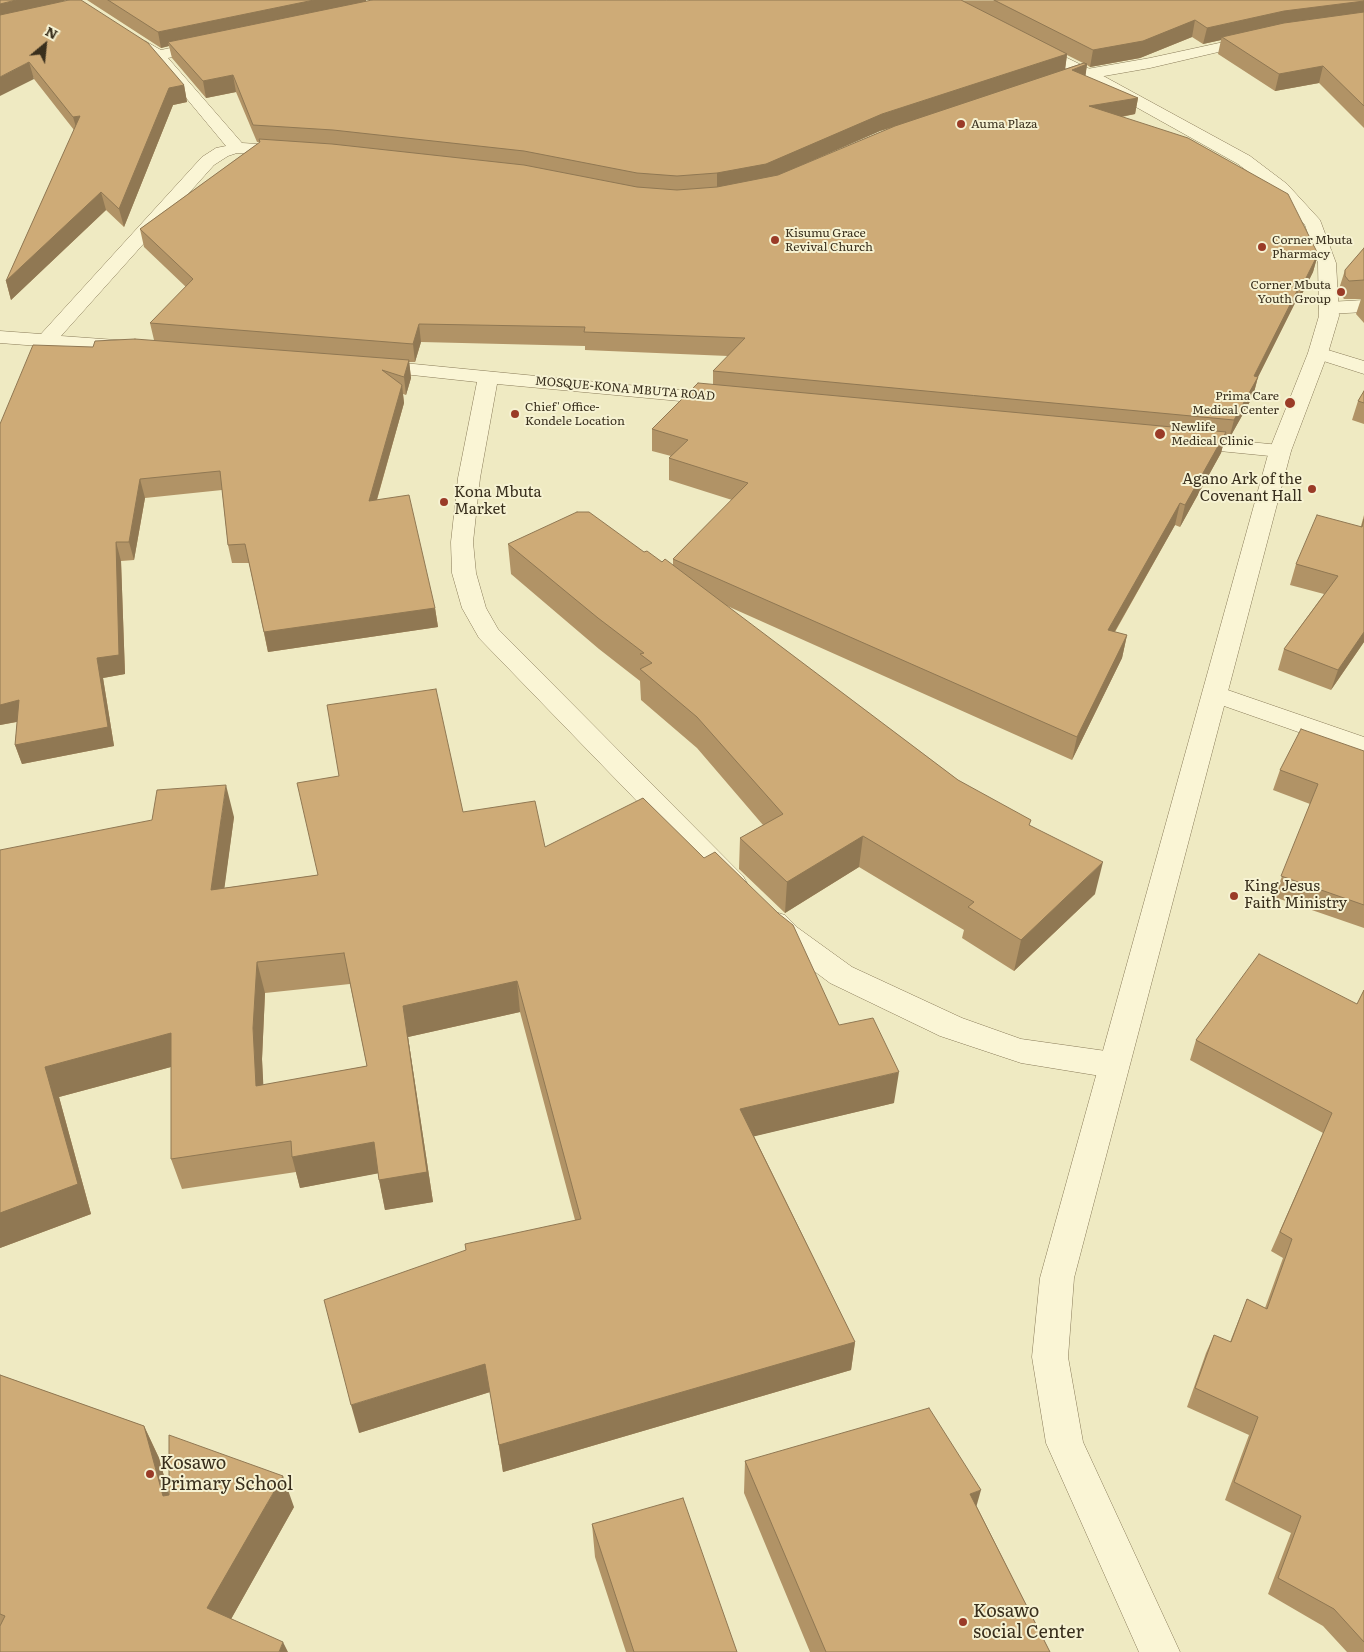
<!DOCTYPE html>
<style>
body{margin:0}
#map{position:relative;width:1364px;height:1652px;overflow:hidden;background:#efeac2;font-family:Literata,serif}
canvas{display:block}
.north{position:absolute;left:20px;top:20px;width:50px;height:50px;-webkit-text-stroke:4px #f6f2d2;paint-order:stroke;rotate:28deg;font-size:14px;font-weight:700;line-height:20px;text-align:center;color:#392f1d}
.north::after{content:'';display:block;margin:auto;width:18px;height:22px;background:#392f1d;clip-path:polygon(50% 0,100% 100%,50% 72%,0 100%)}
</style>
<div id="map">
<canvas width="1364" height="1652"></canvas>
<div class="north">N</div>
</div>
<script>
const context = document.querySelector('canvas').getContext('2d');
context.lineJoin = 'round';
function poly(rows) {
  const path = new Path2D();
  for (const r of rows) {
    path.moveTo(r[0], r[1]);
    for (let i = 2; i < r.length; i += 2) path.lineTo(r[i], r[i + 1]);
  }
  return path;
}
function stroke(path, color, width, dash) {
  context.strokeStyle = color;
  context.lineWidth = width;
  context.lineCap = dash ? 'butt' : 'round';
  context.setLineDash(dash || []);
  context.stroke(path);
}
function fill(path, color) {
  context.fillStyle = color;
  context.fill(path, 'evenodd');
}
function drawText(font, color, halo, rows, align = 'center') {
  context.font = font + ' Literata,serif';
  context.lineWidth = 4;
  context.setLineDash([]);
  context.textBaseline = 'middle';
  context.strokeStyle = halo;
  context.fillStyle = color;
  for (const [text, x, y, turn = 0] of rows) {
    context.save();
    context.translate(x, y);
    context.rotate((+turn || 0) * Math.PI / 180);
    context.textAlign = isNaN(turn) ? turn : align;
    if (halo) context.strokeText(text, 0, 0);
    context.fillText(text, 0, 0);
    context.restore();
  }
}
const minor = poly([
 [1256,35,1261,36,1263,39,1261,42,1150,68,1087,79,1082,77,1079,74,1082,71,1087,69,1150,58,1256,35],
 [208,40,213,42,216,45,213,48,168,58,242,143,289,146,295,147,297,151,295,155,289,156,237,153,228,156,214,165,61,336,130,341,137,343,140,347,137,351,130,353,0,343,0,331,41,334,202,157,216,148,226,146,153,58,137,46,140,43,145,41,161,50,208,40],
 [1364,300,1364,312,1329,314,1322,312,1319,308,1322,304,1329,302,1364,300],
 [1318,347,1364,361,1364,374,1311,357,1308,353,1311,349,1318,347],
 [373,360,730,395,733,399,730,403,723,405,497,384,480,478,473,542,476,573,486,608,498,629,743,876,747,883,743,890,733,893,723,890,479,638,462,608,452,573,451,542,458,478,477,382,366,370,363,366,366,362,373,360],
 [1187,436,1280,445,1288,446,1291,451,1288,456,1280,457,1179,447,1176,442,1179,437,1187,436],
 [1216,686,1364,737,1364,755,1207,700,1203,694,1207,688,1216,686],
 [775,912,785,915,798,928,852,967,962,1018,1021,1039,1113,1052,1124,1056,1129,1065,1124,1074,1113,1078,1021,1063,940,1036,830,983,778,944,765,931,760,923,765,915,775,912]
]);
const tertiary = poly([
 [1032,41,1096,72,1250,156,1287,184,1320,220,1336,263,1339,316,1328,353,1291,451,1074,1278,1068,1357,1083,1442,1180,1652,1139,1652,1046,1443,1032,1357,1040,1278,1269,451,1308,353,1319,316,1318,263,1305,225,1275,192,1238,164,1084,78,1027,49,1024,46,1027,43,1032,41]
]);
const wall = poly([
 [0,0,184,85,187,102,173,105,124,227,106,210,11,300,6,281,74,130,34,79],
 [87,0,366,0,366,1,1364,0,1364,128,1319,83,1275,91,1218,54,1221,40,1203,44,1192,37,1140,58,1090,67,1087,65,1085,76,1138,98,1135,114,1122,117,1318,254,1313,272,1297,304,1295,303,1258,377,1253,396,1229,439,1225,438,1221,453,1180,527,1175,525,1115,632,1127,635,1122,658,1072,760,725,605,958,780,1030,826,1095,894,1014,971,962,938,964,930,859,867,785,913,739,869,740,838,763,825,697,748,641,700,640,681,599,649,511,574,508,544,644,552,662,562,673,566,673,559,732,500,669,480,669,458,671,456,652,451,652,429,713,385,713,371,728,356,585,350,585,346,421,342,415,362,409,362,411,378,406,395,403,394,404,403,377,500,435,608,438,627,268,652,249,563,232,563,228,545,222,490,145,498,134,560,121,561,125,674,103,678,114,746,22,764,15,745,17,722,0,725,0,424,93,347,154,340,150,323,186,287,144,247,140,229,260,142,257,142,236,92,206,98,172,58,169,46,161,48],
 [1067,55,1083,63,1065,69],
 [890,128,791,170,880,131],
 [1364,248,1364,323,1356,314,1361,299,1344,299,1340,294,1339,289,1345,270],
 [1364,391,1364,424,1352,420,1358,401],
 [1364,515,1364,642,1331,690,1278,670,1284,649,1324,594,1290,585,1296,564,1361,526],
 [1364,751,1364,928,1274,897,1310,804,1273,790,1280,770],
 [463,812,545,847,839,1025,894,1103,754,1136,855,1342,851,1370,503,1472,490,1392,359,1433,575,1220,520,1012,408,1037,433,1202,385,1210,378,1173,300,1188,296,1172,182,1189,171,1159,171,1067,59,1097,91,1214,0,1248,0,854,234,817,224,888,318,875],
 [350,984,367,1066,263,1085,262,1059,265,993],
 [1364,990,1364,1652,1347,1652,1323,1626,1268,1594,1291,1533,1225,1500,1249,1435,1187,1407,1206,1353,1214,1335,1230,1342,1247,1299,1265,1308,1283,1258,1271,1251,1323,1133,1190,1060,1196,1040,1357,1004],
 [0,1375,144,1426,159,1458,169,1495,294,1507,231,1619,0,1652],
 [745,1461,977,1507,1050,1652,810,1652,744,1493],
 [592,1524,737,1652,626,1652,595,1557]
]);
const shadedWall = poly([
 [16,0,67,0,0,21,0,4],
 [314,0,366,0,366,4,168,42,169,46,161,48,158,32],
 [1364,1,1364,16,1222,37,1221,40,1203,44,1207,28,1284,11],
 [1195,20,1192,37,1140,58,1090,67,1093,50],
 [1067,54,1065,70,880,131,765,181,717,191,717,173,882,114],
 [29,62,34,79,0,96,0,77],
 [1087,64,1085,80,1072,70],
 [1323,66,1319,83,1275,91,1279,74],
 [233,75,236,92,206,98,203,81],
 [184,85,187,102,173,105,124,227,119,209,169,88],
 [1138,98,1135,114,1086,123,1089,106],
 [80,116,78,134,73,117],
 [101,192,106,210,11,300,6,281],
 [1318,254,1313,272,1297,304,1302,286],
 [1300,285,1295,303,1256,381,1258,377,1253,396,1229,439,1234,420,1254,376],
 [419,324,421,342,415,362,413,344],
 [409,360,411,378,406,395,404,377],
 [402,385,404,403,371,520,369,501],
 [1226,432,1221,453,1180,527,1185,505],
 [140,479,145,498,134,560,129,542],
 [1180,503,1175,525,1103,652,1108,630],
 [116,542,121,561,125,674,103,678,114,746,22,764,15,745,97,658],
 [435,608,438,627,268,652,264,632],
 [1364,632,1364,642,1331,690,1338,670],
 [1127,635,1122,658,1072,760,1077,737],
 [19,700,26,720,0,725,0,705],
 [226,785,234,817,220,921,211,890],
 [863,836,859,867,785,913,787,882],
 [1103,862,1095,894,1014,971,1021,940],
 [257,962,265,993,262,1059,265,1117,256,1086,253,1028],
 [517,981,520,1012,408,1037,433,1202,385,1210,379,1180,403,1006],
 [171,1033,182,1064,59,1097,91,1214,0,1248,0,1213,45,1067],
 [899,1072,894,1103,739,1140,740,1109],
 [374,1142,380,1173,300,1188,292,1157],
 [855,1342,851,1370,503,1472,499,1445],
 [485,1364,490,1392,359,1433,351,1405],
 [144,1426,159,1458,178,1526,163,1496],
 [283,1476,294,1507,221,1637,207,1608],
 [981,1490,972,1522,970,1494],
 [283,1642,288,1652,279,1652]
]);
const building = poly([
 [0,0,16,0,0,4,0,0],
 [69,0,81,0,148,43,184,85,169,88,119,209,101,192,6,281,80,116,73,117,29,62,0,77,0,15,69,0],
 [108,0,314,0,158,32,108,0],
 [372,0,961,0,1067,54,882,114,766,164,717,173,677,176,637,173,524,151,333,130,253,125,233,75,203,81,168,42,372,0],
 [994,0,1364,0,1364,1,1284,11,1207,28,1195,20,1143,41,1093,50,994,0],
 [1364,12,1364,106,1323,66,1279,74,1222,37,1284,23,1364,12],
 [1084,63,1087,64,1072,70,1138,98,1089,106,1188,138,1288,194,1318,254,1302,286,1300,285,1254,376,1258,377,1234,420,713,371,745,338,584,332,585,327,419,324,413,344,150,323,193,279,140,229,260,142,259,139,332,144,524,165,637,187,677,190,717,187,778,175,895,126,1084,63],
 [1364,248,1364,280,1349,281,1345,276,1345,270,1364,248],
 [135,339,409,360,404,377,382,370,402,385,369,501,409,495,435,608,264,632,245,544,228,545,220,471,140,479,129,542,116,542,119,655,97,658,108,727,15,745,19,700,0,705,0,424,33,345,93,347,95,341,135,339],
 [698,383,1226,432,1185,505,1180,503,1108,630,1127,635,1077,737,673,559,748,483,669,458,688,440,652,429,698,383],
 [1364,391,1364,403,1358,401,1364,391],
 [577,512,589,512,644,552,647,551,662,562,665,559,958,780,1031,820,1029,825,1103,862,1021,940,968,907,974,902,863,836,787,882,740,838,783,814,697,717,640,669,652,663,640,654,644,653,598,618,508,544,577,512],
 [1317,515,1362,527,1364,519,1364,632,1338,670,1284,649,1338,576,1296,564,1317,515],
 [436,689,463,812,535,801,545,847,643,798,704,858,715,852,779,914,793,925,839,1025,873,1018,899,1072,740,1109,855,1342,499,1445,485,1364,351,1405,324,1300,466,1250,465,1244,581,1219,517,981,403,1006,427,1172,379,1180,374,1142,292,1157,291,1141,171,1159,171,1033,45,1067,78,1184,0,1213,0,850,152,820,157,790,226,785,211,890,318,875,297,783,339,776,327,705,436,689],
 [344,953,367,1066,256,1086,253,1028,257,962,344,953],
 [1301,729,1364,751,1364,905,1281,876,1318,784,1280,770,1301,729],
 [1259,954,1357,1004,1364,990,1364,1642,1334,1609,1278,1578,1301,1516,1234,1482,1258,1417,1195,1388,1214,1335,1231,1342,1247,1299,1267,1309,1292,1239,1280,1232,1332,1113,1196,1040,1259,954],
 [0,1375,144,1426,163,1496,169,1495,169,1435,283,1476,207,1608,283,1642,279,1652,0,1652,0,1626,5,1616,0,1614,0,1375],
 [929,1408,981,1490,970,1494,1050,1652,826,1652,745,1461,929,1408],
 [683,1498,737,1652,634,1652,592,1524,683,1498]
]);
const markers = [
 [961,124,5,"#9a3b27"],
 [775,240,5,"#9a3b27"],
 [1262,247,5,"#9a3b27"],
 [1341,292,5,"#9a3b27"],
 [1290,403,6,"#9a3b27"],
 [515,414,5,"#9a3b27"],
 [1160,434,6,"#9a3b27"],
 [1312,489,5,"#9a3b27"],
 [444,502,5,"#9a3b27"],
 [1234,896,5,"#9a3b27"],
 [150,1474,5,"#9a3b27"],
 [963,1622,5,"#9a3b27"]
];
const farPoinames = [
 ["Auma Plaza",971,124],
 ["Kisumu Grace",785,233],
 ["Revival Church",785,247],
 ["Corner Mbuta",1272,240],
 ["Pharmacy",1272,254],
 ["Corner Mbuta",1331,285,"right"],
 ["Youth Group",1331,299,"right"],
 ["Prima Care",1279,396,"right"],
 ["Medical Center",1279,410,"right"],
 ["Chief' Office-",525,407],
 ["Kondele Location",525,421],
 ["Newlife",1171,427],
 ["Medical Clinic",1171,441]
];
const farStreetnames = [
 ["MOSQUE-KONA MBUTA ROAD",625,389,5]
];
const poiNames = [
 ["Agano Ark of the",1302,480,"right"],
 ["Covenant Hall",1302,497,"right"],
 ["Kona Mbuta",454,493],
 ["Market",454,510],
 ["King Jesus",1244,887],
 ["Faith Ministry",1244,904]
];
const nearPoinames = [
 ["Kosawo",160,1464],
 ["Primary School",160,1485],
 ["Kosawo",973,1612],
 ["social Center",973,1633]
];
stroke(minor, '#897b59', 1);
stroke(tertiary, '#897b59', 1);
fill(minor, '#faf5d5');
fill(tertiary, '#faf5d5');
fill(wall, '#b19366');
fill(shadedWall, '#907853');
fill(building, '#ceab77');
stroke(building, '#907853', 1);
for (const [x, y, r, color] of markers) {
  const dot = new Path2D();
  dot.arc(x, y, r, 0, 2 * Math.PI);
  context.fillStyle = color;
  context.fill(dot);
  stroke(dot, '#f6f2d2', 2);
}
drawText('12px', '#392f1d', '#f6f2d2', farPoinames, 'left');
drawText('12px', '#392f1d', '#f6f2d2', farStreetnames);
drawText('15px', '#392f1d', '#f6f2d2', poiNames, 'left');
drawText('18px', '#392f1d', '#f6f2d2', nearPoinames, 'left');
</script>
